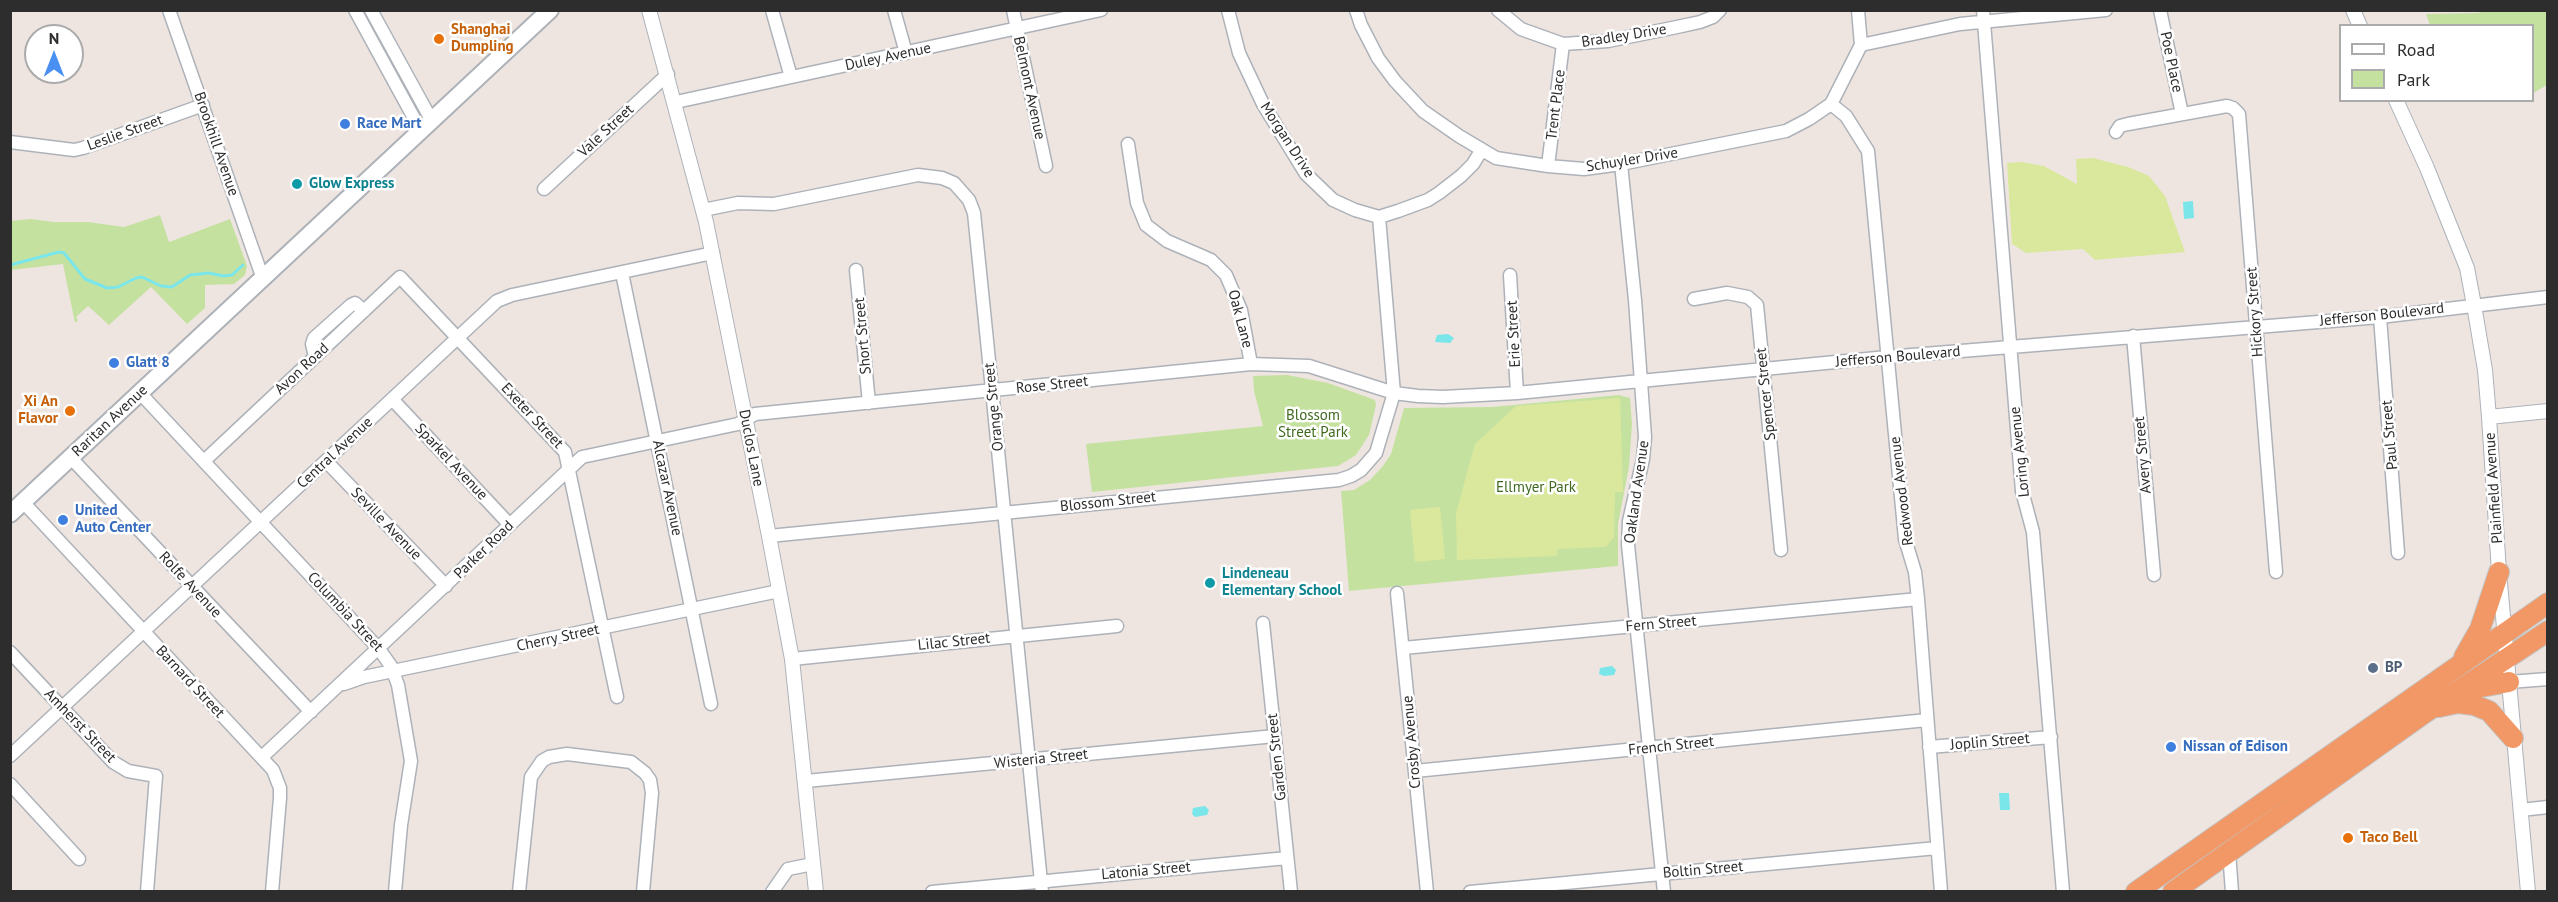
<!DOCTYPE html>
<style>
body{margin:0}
#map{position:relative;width:2558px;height:902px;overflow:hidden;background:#eee5e1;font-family:"PT Sans",sans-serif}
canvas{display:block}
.frame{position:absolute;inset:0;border:12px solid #2d2d2d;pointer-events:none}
.legend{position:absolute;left:2339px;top:24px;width:195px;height:78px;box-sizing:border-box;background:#fff;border:2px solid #ababab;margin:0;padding:8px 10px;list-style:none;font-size:18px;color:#2d2d2d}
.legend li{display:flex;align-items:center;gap:12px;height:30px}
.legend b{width:30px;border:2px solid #ababab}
.north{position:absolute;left:24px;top:24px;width:60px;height:60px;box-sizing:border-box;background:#fff;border:2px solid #ababab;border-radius:50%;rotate:0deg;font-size:16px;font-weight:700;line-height:24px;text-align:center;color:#2d2d2d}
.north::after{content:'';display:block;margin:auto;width:21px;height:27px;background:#4a8ff2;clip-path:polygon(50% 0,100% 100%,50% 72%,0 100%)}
</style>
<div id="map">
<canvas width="2558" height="902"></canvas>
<div class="frame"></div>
<ul class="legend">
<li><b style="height:8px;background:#fff"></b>Road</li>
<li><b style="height:16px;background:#c5e1a0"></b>Park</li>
</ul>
<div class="north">N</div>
</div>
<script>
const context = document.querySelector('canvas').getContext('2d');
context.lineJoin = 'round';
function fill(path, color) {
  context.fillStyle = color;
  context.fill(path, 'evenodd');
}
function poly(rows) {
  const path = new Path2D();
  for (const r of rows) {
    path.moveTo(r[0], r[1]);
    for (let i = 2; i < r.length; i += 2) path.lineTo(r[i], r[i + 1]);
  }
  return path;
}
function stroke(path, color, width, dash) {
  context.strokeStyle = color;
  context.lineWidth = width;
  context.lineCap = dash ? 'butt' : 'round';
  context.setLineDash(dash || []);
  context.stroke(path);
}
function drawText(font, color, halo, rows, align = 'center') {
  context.font = font + ' "PT Sans",sans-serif';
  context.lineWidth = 5;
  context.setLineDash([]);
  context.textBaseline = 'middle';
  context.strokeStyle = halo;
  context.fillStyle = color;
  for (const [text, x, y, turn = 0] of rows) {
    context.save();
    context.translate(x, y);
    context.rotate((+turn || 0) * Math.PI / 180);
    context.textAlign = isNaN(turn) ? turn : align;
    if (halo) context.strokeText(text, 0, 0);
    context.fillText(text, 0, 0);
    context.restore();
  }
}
const green = poly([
 [2493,10,2547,11,2547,85,2533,93,2532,26,2430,25,2426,14,2477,13],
 [160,215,169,242,230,219,247,266,245,275,234,284,205,285,205,308,187,324,151,287,109,325,88,306,76,317,78,320,75,323,63,264,11,270,11,221,31,219,54,222,88,222,124,227],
 [1287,375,1328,383,1375,400,1376,405,1369,435,1356,455,1338,466,1328,467,1092,492,1086,444,1263,426,1254,391,1253,376],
 [1619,395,1630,398,1632,424,1629,467,1618,524,1618,566,1349,591,1341,491,1354,490,1370,480,1383,466,1391,454,1404,408,1492,407]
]);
const pitch = poly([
 [2093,158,2128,167,2149,176,2165,196,2185,252,2095,260,2083,249,2026,253,2012,244,2007,163,2022,162,2044,166,2077,184,2076,159],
 [1620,398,1623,492,1615,492,1614,537,1606,547,1558,549,1557,556,1457,560,1456,513,1475,444,1516,406],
 [1440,507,1445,559,1415,562,1410,510]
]);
const water = poly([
 [2193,201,2194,218,2184,219,2183,202],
 [1448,334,1454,338,1450,343,1435,342,1437,335],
 [1612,666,1616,670,1614,675,1604,676,1599,674,1600,668],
 [1999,793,2009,793,2010,810,2000,810],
 [1205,806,1209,810,1207,815,1195,817,1192,814,1193,808]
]);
const stream = poly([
 [10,265,59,252,64,253,85,279,107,288,118,287,136,278,142,277,161,286,172,287,190,275,209,273,223,276,232,275,243,265]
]);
const minor = poly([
 [169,10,263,279],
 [355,10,421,131],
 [371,10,432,121],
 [772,10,791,77],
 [894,10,906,53],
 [1013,10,1046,166],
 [1228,10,1239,53,1263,104,1306,174,1333,200,1355,210,1379,217,1398,211,1428,200,1439,193,1461,176,1473,164,1481,151],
 [1356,10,1361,25,1378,58,1395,81,1423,111,1459,136,1496,158,1548,166,1584,169,1621,164,1786,131,1809,119,1831,104,1861,45,1858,10],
 [1498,10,1521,29,1563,44,1608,41,1677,27,1700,22,1713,17,1720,10],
 [1983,10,2022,491,2033,532,2063,892],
 [2160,10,2182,114],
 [1861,45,1960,24,2106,10],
 [676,102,1101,10],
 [1831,104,1846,116,1868,151,1905,539,1915,572,1918,599,1941,892],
 [2116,132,2120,126,2128,124,2227,106,2233,108,2239,114,2276,572],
 [10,142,74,150,83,148,203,105],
 [1128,144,1137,203,1146,225,1167,241,1211,260,1226,275,1241,310,1251,364],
 [1621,164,1635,300,1645,437,1643,459,1629,521,1628,545,1664,892],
 [1548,166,1563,44],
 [544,189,668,74],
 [703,210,738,203,774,204,918,175,942,178,954,183,969,200,974,213,991,380,1042,892],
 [856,270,869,403],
 [622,273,711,704],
 [1510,275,1517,393],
 [1694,299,1727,293,1748,297,1757,305,1781,550],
 [2380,317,2398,553],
 [2133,336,2154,575],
 [315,357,312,344,314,338,351,305,355,303,364,311],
 [140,393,379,649,391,666,398,685,411,761,401,825,395,892],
 [392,399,510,525],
 [70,457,311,712],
 [204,461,400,277,565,452,617,697],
 [326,461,446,586],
 [23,502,273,770,280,788,280,798,272,892],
 [769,536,1339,480,1351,476,1361,470,1376,453,1394,393,1379,217],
 [1397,593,1427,892],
 [1263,623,1291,892],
 [1403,648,1918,599],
 [10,652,113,762,128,771,156,776,147,892],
 [792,659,1117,626],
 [2509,682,2548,679],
 [344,684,364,677,779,591],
 [1929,747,2051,737],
 [10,756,497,301,512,295,713,253],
 [262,757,582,457,738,424,755,414,1251,364,1309,366,1394,393,1418,396,1443,397,1517,393,1887,357,2380,317,2548,297],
 [1415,771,1927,720],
 [806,781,1275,736],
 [10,784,79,859],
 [2521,810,2548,807],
 [2229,852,2232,892],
 [519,892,531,777,542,761,549,757,567,754,631,762,645,773,650,780,652,793,643,892],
 [772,892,788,869,813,864],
 [932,892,1287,858],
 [1470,892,1937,848]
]);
const tertiary = poly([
 [649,10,706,222,769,536,792,659,816,892],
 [2353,10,2360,26],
 [2396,100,2427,168,2467,268,2474,305,2485,370,2489,417,2499,572,2528,892],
 [2489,417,2548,411]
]);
const secondary = poly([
 [10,514,550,10]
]);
const trunk = poly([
 [2464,657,2480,629,2499,572],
 [2470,689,2509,682],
 [2439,707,2458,703,2474,705,2489,711,2513,738],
 [2136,892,2548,603],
 [2173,892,2423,714,2548,631]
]);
const markers = [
 [439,39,6,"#e8710a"],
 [345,124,6,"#3f7fe0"],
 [297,184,6,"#0f9aa8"],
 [114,363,6,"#3f7fe0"],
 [70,411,6,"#e8710a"],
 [63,520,6,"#3f7fe0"],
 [1210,583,6,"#0f9aa8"],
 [2373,668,6,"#5c6f8a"],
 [2171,747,6,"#3f7fe0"],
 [2348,838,6,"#e8710a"]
];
const foodNames = [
 ["Shanghai",451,30],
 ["Dumpling",451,47],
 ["Xi An",58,402,"right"],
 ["Flavor",58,419,"right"],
 ["Taco Bell",2360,838]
];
const streetNames = [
 ["Bradley Drive",1624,36,-9],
 ["Duley Avenue",888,57,-12],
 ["Poe Place",2171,62,78],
 ["Belmont Avenue",1029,88,78],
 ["Trent Place",1556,105,-83],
 ["Vale Street",606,131,-43],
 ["Leslie Street",125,133,-20],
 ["Morgan Drive",1287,140,57],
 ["Brookhill Avenue",216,144,71],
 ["Schuyler Drive",1632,160,-9],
 ["Hickory Street",2255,312,-94],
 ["Jefferson Boulevard",2382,315,-6],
 ["Oak Lane",1240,319,75],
 ["Erie Street",1514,334,-93],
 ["Short Street",863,336,-95],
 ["Jefferson Boulevard",1898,357,-5],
 ["Avon Road",302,369,-43],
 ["Rose Street",1052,385,-6],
 ["Spencer Street",1766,394,-96],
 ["Orange Street",994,407,-96],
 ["Exeter Street",532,416,47],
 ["Raritan Avenue",110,421,-43],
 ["Paul Street",2390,435,-95],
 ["Duclos Lane",751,448,79],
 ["Loring Avenue",2020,452,-96],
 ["Central Avenue",335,453,-43],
 ["Avery Street",2143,455,-95],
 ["Sparkel Avenue",451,462,47],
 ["Alcazar Avenue",667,488,78],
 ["Plainfield Avenue",2494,488,-94],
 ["Redwood Avenue",1902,491,-97],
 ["Oakland Avenue",1637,492,-82],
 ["Blossom Street",1108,502,-6],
 ["Seville Avenue",386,524,46],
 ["Parker Road",484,550,-44],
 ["Rolfe Avenue",190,585,47],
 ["Columbia Street",345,612,47],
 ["Fern Street",1661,624,-5],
 ["Cherry Street",558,638,-12],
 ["Lilac Street",954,642,-6],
 ["Barnard Street",190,682,47],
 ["Amherst Street",80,726,46],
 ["Crosby Avenue",1412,742,-95],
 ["Joplin Street",1990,742,-5],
 ["French Street",1671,746,-6],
 ["Garden Street",1277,757,-96],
 ["Wisteria Street",1041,759,-6],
 ["Boltin Street",1703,870,-5],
 ["Latonia Street",1146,871,-5]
];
const shopNames = [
 ["Race Mart",357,124],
 ["Glatt 8",126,363],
 ["United",75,511],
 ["Auto Center",75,528],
 ["Nissan of Edison",2183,747]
];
const cultureNames = [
 ["Glow Express",309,184],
 ["Lindeneau",1222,574],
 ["Elementary School",1222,591]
];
const parkNames = [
 ["Blossom",1313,416],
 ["Street Park",1313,433],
 ["Ellmyer Park",1536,488]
];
const serviceNames = [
 ["BP",2385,668]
];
fill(green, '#c5e1a0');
fill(pitch, '#d9e89d');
fill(water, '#7ae6ea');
stroke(stream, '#7ae6ea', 3);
stroke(minor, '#adb2b9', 15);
stroke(tertiary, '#adb2b9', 16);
stroke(secondary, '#adb2b9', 20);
stroke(trunk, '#c4c4c4', 22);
stroke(minor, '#fff', 12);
stroke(tertiary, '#fff', 14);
stroke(secondary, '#fff', 16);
stroke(trunk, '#f19866', 20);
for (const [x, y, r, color] of markers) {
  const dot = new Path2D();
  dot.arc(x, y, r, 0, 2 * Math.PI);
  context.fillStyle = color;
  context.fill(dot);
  stroke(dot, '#fff', 2);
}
drawText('bold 15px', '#c56008', '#fff', foodNames, 'left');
drawText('15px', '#2d2d2d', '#fff', streetNames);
drawText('bold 15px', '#366cbe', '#fff', shopNames, 'left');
drawText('bold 15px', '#0d838f', '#fff', cultureNames, 'left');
drawText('15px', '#3f691f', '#fff', parkNames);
drawText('bold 15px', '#4e5e75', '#fff', serviceNames, 'left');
</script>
